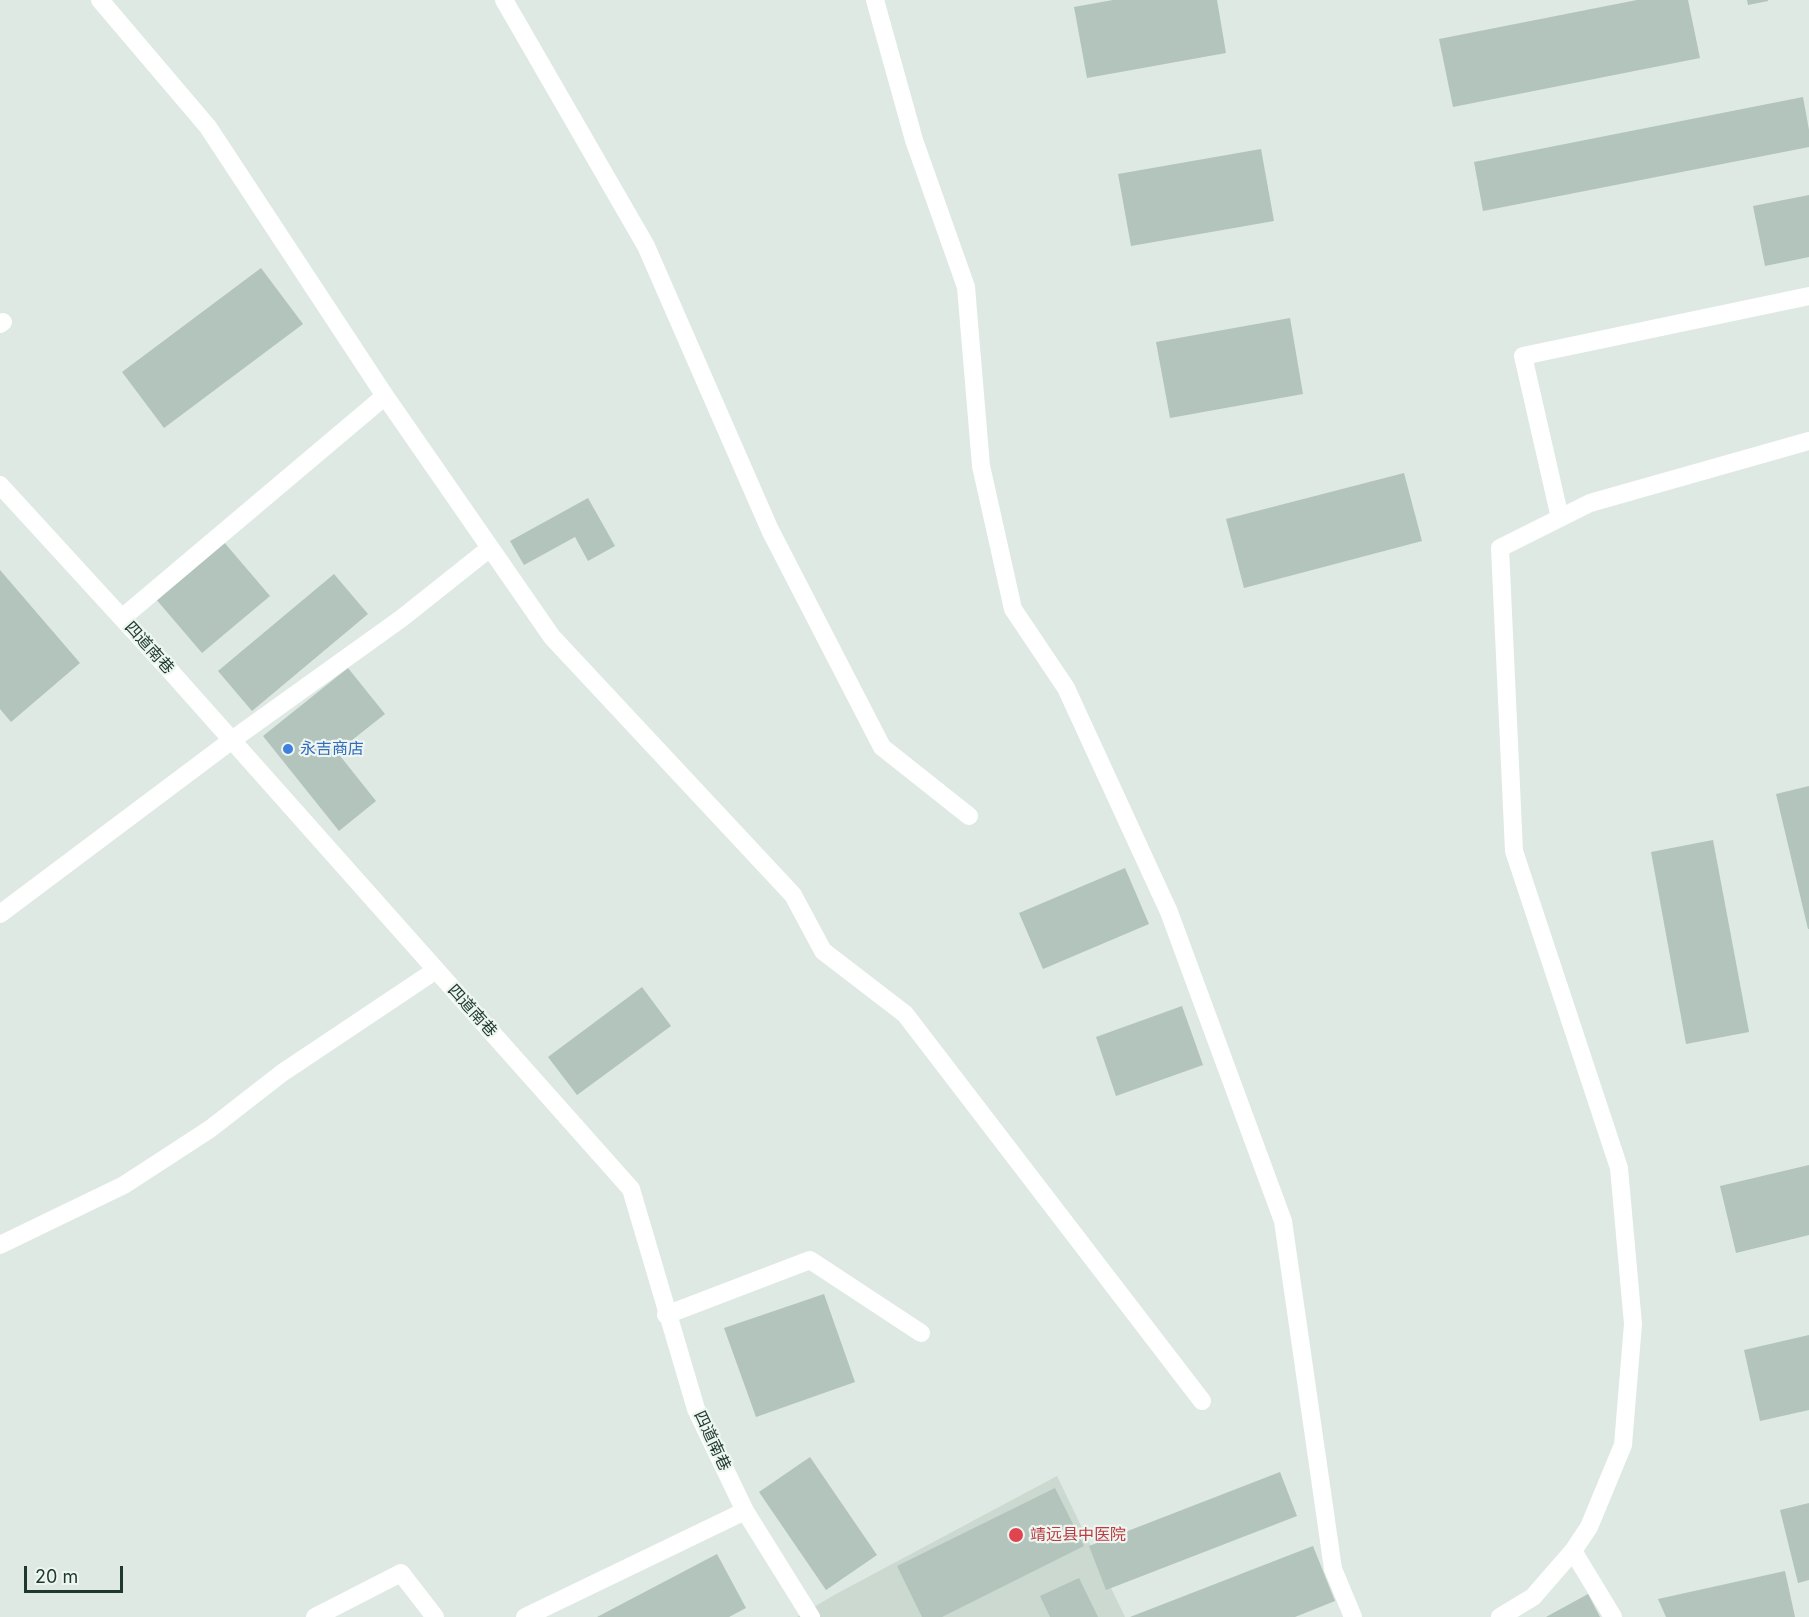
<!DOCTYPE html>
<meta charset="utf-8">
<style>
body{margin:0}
#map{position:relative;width:1809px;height:1617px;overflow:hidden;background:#dde9e2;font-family:Inter,sans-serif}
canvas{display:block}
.scale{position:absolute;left:24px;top:1566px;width:99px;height:27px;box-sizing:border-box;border:3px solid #1e382e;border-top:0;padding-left:8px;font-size:18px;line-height:21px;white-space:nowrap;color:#1e382e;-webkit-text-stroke:4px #edf6f0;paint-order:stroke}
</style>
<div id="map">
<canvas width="1809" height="1617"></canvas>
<div class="scale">20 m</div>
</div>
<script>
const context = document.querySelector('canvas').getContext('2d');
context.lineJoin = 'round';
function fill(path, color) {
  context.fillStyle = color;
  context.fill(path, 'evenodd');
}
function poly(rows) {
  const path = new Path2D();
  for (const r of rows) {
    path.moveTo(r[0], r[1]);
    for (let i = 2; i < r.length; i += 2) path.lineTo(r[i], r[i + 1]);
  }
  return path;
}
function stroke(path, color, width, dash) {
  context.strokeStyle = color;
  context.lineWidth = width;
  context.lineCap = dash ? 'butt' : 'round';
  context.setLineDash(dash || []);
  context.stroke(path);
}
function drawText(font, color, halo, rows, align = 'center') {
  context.font = font + ' Inter,"Noto Sans SC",sans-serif';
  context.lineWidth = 4.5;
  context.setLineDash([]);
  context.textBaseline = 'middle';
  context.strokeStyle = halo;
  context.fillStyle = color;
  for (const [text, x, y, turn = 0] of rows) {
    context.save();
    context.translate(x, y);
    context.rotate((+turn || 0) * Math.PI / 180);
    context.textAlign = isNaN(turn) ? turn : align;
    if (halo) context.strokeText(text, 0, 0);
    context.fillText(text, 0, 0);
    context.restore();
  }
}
const built = poly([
 [1057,1476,1125,1617,797,1617,836,1594]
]);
const building = poly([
 [1113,0,1217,0,1226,53,1087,78,1074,7],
 [1637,0,1688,0,1700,58,1453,107,1439,39],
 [1747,0,1768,0,1768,1,1748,5],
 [1803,97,1809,130,1809,147,1483,211,1474,162],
 [1261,149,1274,221,1131,246,1118,174],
 [1809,195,1809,257,1765,266,1753,206],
 [261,268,303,324,164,428,122,372],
 [1290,318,1303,394,1170,418,1156,342],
 [1404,473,1422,541,1244,588,1226,519],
 [588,498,615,546,588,561,575,537,524,565,510,541],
 [223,541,270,596,202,653,155,598],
 [0,570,80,663,11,722,0,709],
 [334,574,368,614,252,711,218,671],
 [348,668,385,714,337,752,376,801,339,831,263,736],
 [1809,786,1809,929,1808,929,1776,794],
 [1713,840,1749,1032,1686,1044,1651,852],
 [1125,868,1149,924,1043,969,1019,913],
 [642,987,671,1026,577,1095,548,1057],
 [1182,1006,1203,1065,1116,1096,1096,1037],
 [1809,1165,1809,1235,1736,1253,1720,1186],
 [824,1294,855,1382,756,1417,724,1328],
 [1809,1335,1809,1410,1760,1421,1744,1350],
 [810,1457,877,1555,826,1590,759,1492],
 [1280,1472,1297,1516,1106,1590,1089,1546],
 [1055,1488,1084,1546,942,1617,922,1617,897,1566],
 [1809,1503,1809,1580,1798,1583,1780,1510],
 [1313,1546,1335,1601,1295,1617,1130,1617],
 [717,1554,746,1608,729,1617,597,1617],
 [1785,1571,1795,1617,1666,1617,1658,1599],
 [1079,1578,1098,1617,1050,1617,1040,1596],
 [1588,1594,1600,1617,1546,1617]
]);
const minor = poly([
 [100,0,208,127,385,396,552,637,793,895,823,951,905,1014,1202,1401],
 [504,0,646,246,770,530,882,747,969,816],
 [875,0,914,140,966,287,981,466,1013,609,1066,688,1169,912,1283,1221,1333,1569,1353,1617],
 [0,324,3,322],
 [0,485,165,665,631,1189,696,1409,745,1511,811,1617],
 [1560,518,1523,356,1809,296],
 [122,618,385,396],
 [0,914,232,740,402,618,490,548],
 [0,1245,124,1185,210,1129,282,1073,436,970],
 [666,1315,810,1260,921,1333],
 [1573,1551,1613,1617],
 [315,1617,401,1573,435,1617],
 [525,1617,745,1511],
 [1500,1617,1533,1597,1573,1551,1589,1527,1623,1445,1633,1324,1619,1168,1514,851,1500,548,1590,503,1809,441]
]);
const markers = [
 [288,749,6,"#3f7fe0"],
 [1016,1535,8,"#e0444e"]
];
const streetNames = [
 ["四道南巷",149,648,48],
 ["四道南巷",472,1011,48],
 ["四道南巷",712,1441,65]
];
const shopNames = [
 ["永吉商店",300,749]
];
const healthNames = [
 ["靖远县中医院",1030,1535]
];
fill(built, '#cbd9d1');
fill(building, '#b2c4bb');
stroke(minor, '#fff', 18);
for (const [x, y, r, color] of markers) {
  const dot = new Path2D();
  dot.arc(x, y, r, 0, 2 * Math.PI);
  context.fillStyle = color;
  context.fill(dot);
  stroke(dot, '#edf6f0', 2);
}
drawText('16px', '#1e382e', '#edf6f0', streetNames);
drawText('16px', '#366cbe', '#edf6f0', shopNames, 'left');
drawText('16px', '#be3a42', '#edf6f0', healthNames, 'left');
</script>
